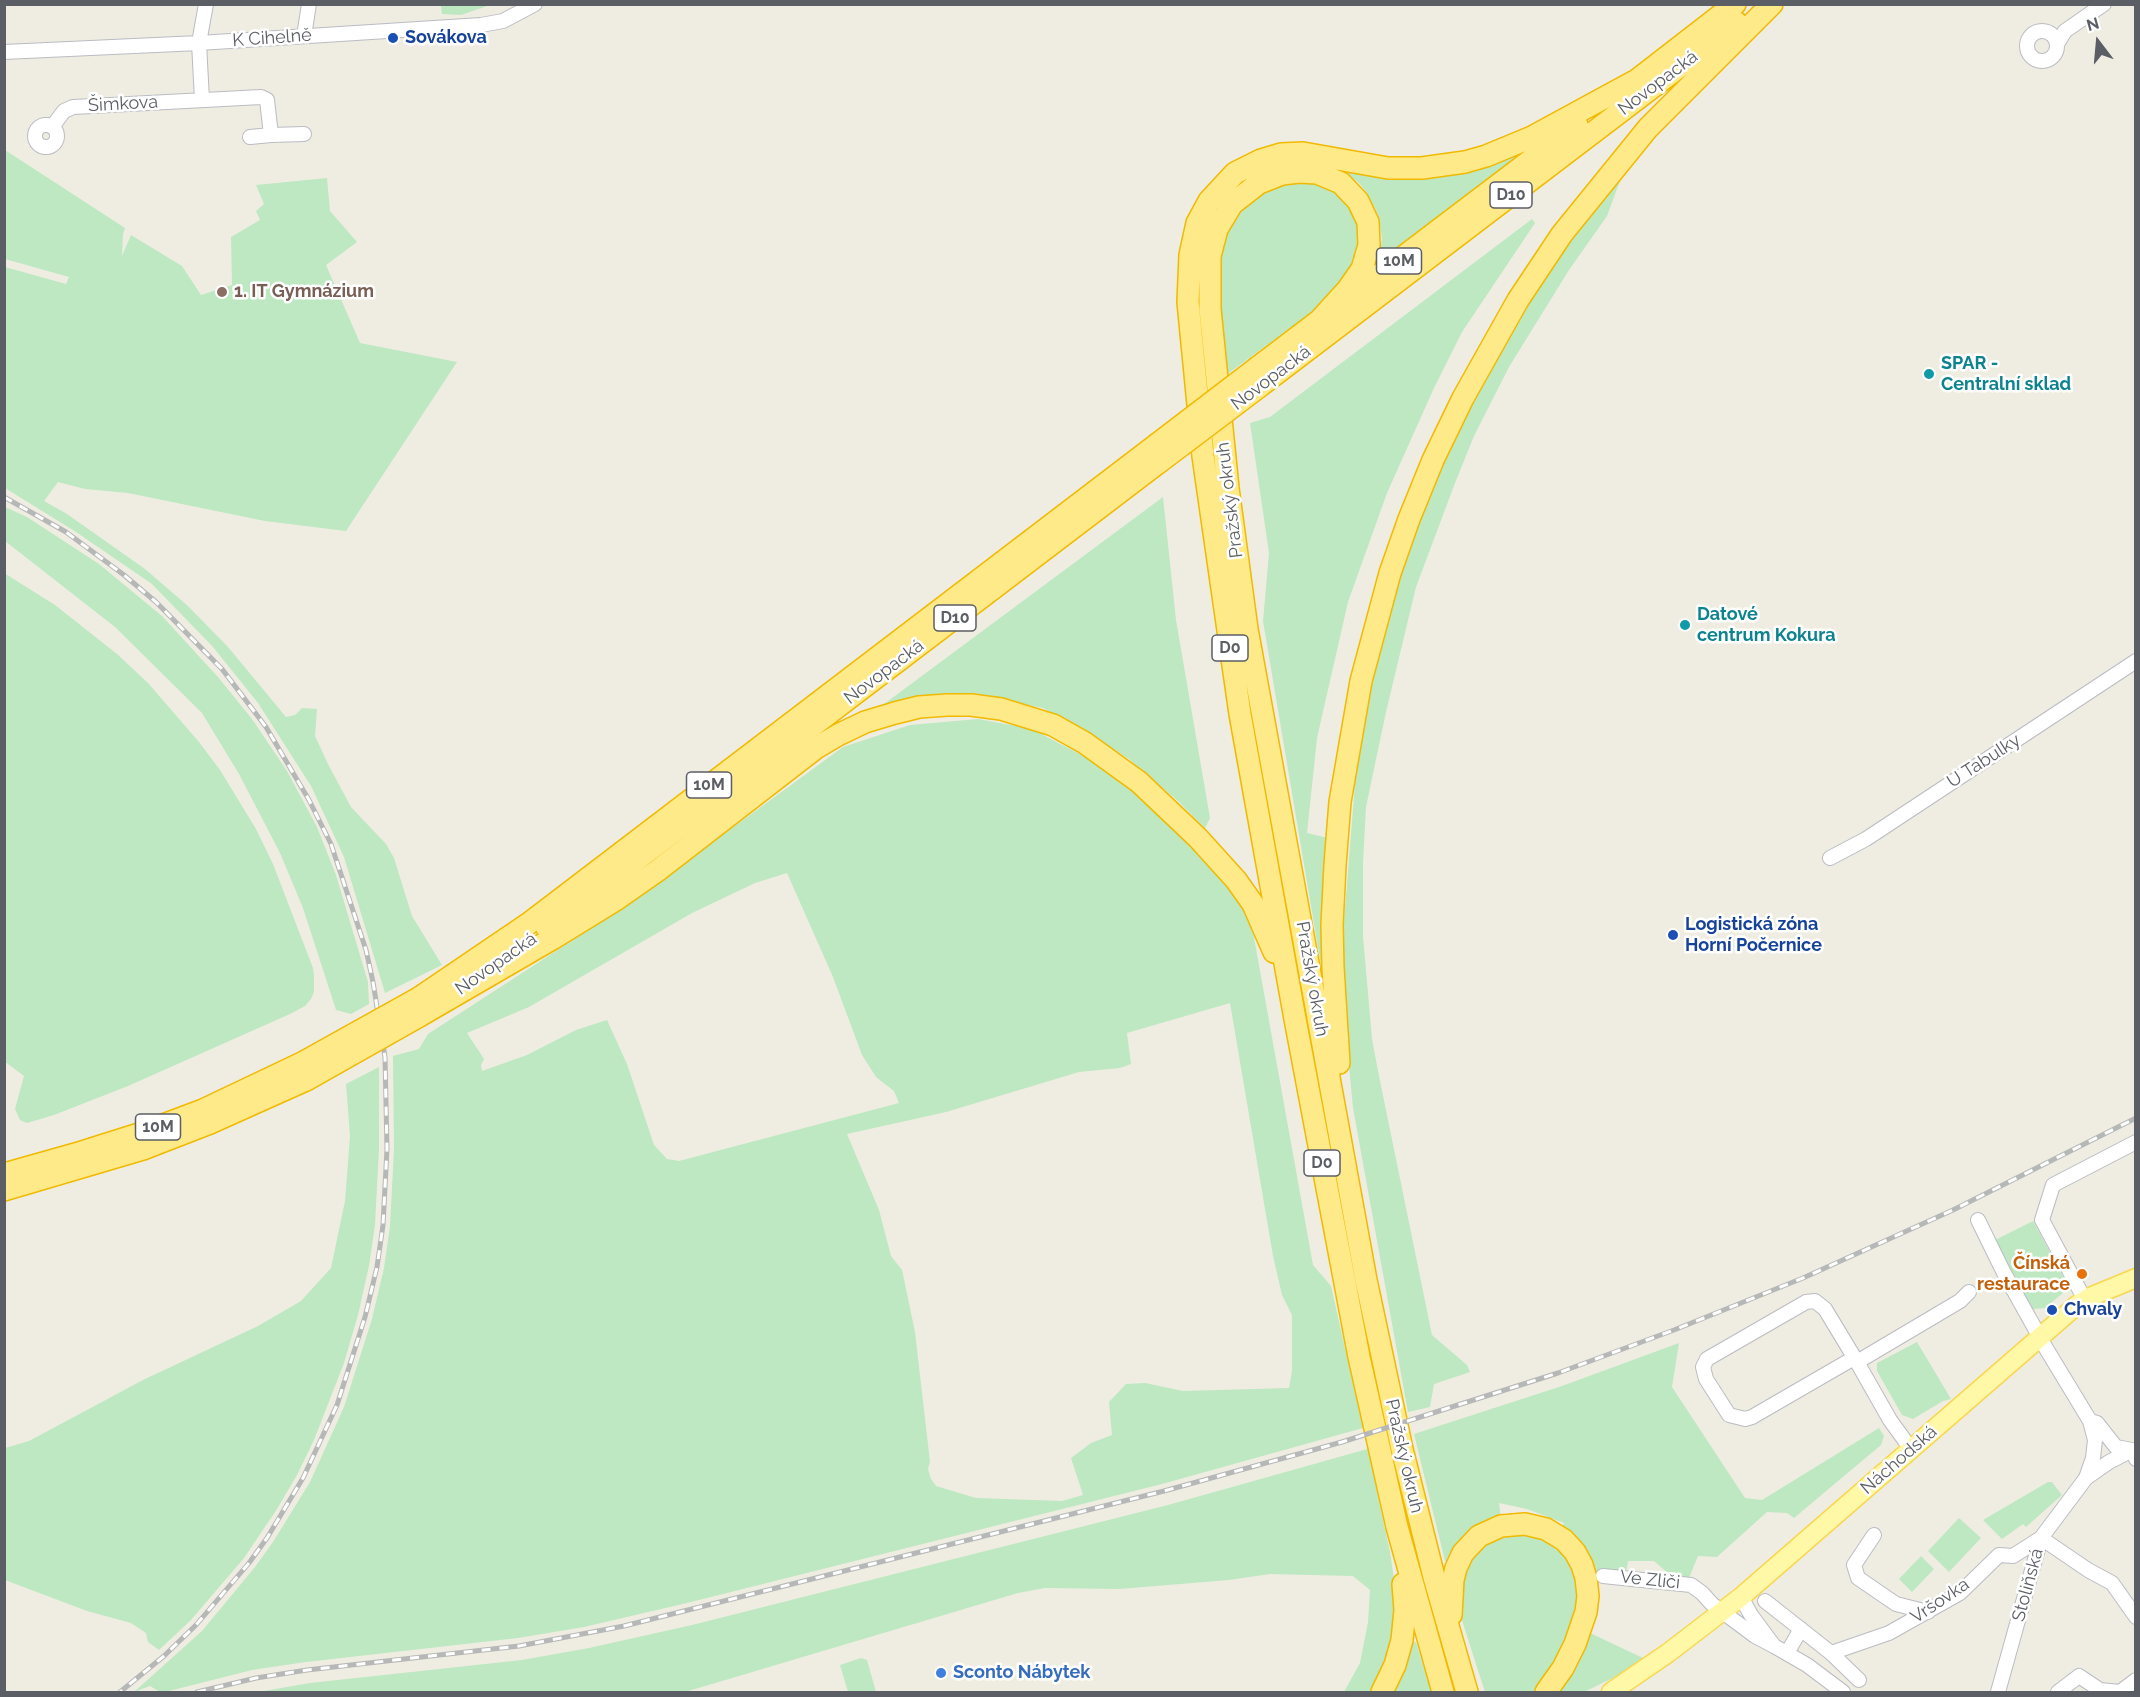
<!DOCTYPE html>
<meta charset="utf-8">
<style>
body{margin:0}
#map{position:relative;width:2140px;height:1697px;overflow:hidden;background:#efede2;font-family:Raleway,sans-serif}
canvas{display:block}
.frame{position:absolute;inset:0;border:6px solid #5b5e64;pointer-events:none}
.north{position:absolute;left:2068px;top:12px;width:60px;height:60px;-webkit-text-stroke:4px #fff;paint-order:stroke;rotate:344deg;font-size:16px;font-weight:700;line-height:24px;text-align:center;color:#5b5e64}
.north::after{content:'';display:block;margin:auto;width:21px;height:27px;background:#5b5e64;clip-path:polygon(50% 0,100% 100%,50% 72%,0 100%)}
</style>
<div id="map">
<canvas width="2140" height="1697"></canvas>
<div class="frame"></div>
<div class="north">N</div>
</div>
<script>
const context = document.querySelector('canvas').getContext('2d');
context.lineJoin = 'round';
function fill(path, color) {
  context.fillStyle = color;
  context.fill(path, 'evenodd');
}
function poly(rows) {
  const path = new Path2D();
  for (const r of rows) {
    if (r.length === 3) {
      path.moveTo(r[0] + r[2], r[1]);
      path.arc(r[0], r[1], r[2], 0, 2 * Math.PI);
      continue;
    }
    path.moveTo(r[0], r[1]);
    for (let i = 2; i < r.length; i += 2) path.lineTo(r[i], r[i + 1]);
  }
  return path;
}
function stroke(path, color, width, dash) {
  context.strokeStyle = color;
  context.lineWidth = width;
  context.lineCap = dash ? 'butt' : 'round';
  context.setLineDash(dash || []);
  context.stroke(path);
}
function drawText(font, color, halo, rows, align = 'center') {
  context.font = font + ' Raleway,sans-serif';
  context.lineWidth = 5;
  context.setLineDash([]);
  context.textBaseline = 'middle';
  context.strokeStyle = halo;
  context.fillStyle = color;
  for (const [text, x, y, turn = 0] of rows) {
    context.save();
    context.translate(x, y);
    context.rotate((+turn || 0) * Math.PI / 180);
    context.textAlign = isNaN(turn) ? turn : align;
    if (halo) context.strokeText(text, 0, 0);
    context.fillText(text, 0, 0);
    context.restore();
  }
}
const green = poly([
 [441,5,441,4,490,5,461,15,442,14],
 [5,150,125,228,123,234,122,256,131,235,182,266,201,295,232,285,231,237,260,220,256,211,264,204,256,185,327,178,330,211,357,242,326,265,360,343,457,362,346,531,265,521,128,493,85,489,58,482,44,501,67,514,145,569,188,606,228,647,286,717,295,715,302,708,317,709,315,736,329,766,351,807,386,844,394,858,412,916,442,965,385,993,344,857,311,786,258,703,213,647,152,584,76,532,5,488,5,267,66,284,69,277,5,259],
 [1522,150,1524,152,1375,266,1380,251,1382,238,1378,214,1367,193,1359,183,1339,168],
 [1314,177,1356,205,1363,252,1335,295,1226,375,1214,261,1235,207,1264,185],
 [1621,178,1607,216,1569,270,1509,367,1474,436,1455,483,1416,587,1386,712,1366,807,1363,863,1363,936,1372,1039,1379,1076,1432,1335,1467,1365,1470,1372,1434,1384,1430,1407,1408,1412,1353,1108,1340,972,1357,758,1371,676,1408,551,1452,443,1518,315,1570,237],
 [1532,219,1535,223,1462,332,1434,388,1387,493,1348,602,1317,738,1307,833,1328,838,1324,983,1263,621,1269,553,1250,423,1270,417],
 [1163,497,1176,620,1210,818,1205,828,1178,801,1129,759,1088,733,1043,708,992,698,876,710],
 [5,507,27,517,99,564,162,616,218,677,252,719,287,771,317,827,336,875,368,982,369,1004,351,1014,336,1010,303,908,280,853,239,774,202,713,115,627,5,541],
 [4,573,55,605,117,654,148,683,199,742,220,770,256,829,273,864,313,968,314,976,314,992,311,999,305,1006,290,1014,128,1086,54,1115,27,1123,20,1120,15,1109,24,1076,4,1061],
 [978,719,1032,729,1087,758,1139,793,1210,863,1246,907,1253,932,1313,1265,1331,1286,1363,1428,1162,1484,687,1603,584,1627,518,1638,306,1662,252,1670,165,1692,160,1692,150,1686,134,1692,202,1631,255,1567,273,1542,310,1482,344,1407,372,1319,384,1268,390,1226,394,1149,393,1056,419,1049,428,1034,624,907,843,747,910,725],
 [787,873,833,977,862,1055,876,1077,894,1091,899,1103,679,1161,667,1159,654,1145,627,1064,607,1020,576,1030,527,1055,482,1071,481,1065,484,1059,467,1033,529,1007,692,913,755,883],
 [1230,1003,1273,1256,1282,1295,1292,1315,1292,1371,1289,1388,1183,1391,1145,1383,1126,1384,1109,1402,1112,1435,1091,1443,1071,1458,1083,1495,1062,1501,976,1498,936,1486,931,1479,928,1469,930,1462,915,1332,902,1270,891,1256,879,1210,847,1134,946,1112,1079,1072,1120,1068,1131,1064,1127,1033],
 [379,1067,379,1148,375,1225,369,1266,358,1315,344,1363,314,1440,297,1475,277,1509,244,1558,191,1620,159,1650,148,1642,146,1633,131,1623,87,1611,5,1580,5,1448,29,1441,143,1380,258,1326,301,1301,331,1268,345,1201,350,1136,346,1084],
 [2033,1221,2069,1288,2045,1308,2034,1309,2024,1300,1995,1240],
 [1917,1342,1951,1399,1943,1401,1913,1419,1902,1415,1877,1371,1877,1363],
 [1679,1343,1672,1387,1745,1498,1762,1500,1879,1428,1884,1436,1881,1445,1794,1518,1787,1513,1767,1512,1717,1557,1698,1556,1689,1578,1669,1574,1654,1561,1628,1561,1626,1573,1594,1575,1560,1528,1564,1523,1527,1509,1499,1503,1501,1518,1449,1561,1445,1561,1414,1434,1562,1386],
 [1371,1448,1378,1497,1390,1552,1395,1586,1395,1624,1391,1644,1385,1663,1371,1692,1344,1692,1360,1663,1368,1622,1370,1590,1353,1576,1270,1574,1229,1580,1119,1589,1045,1588,1018,1593,685,1692,258,1692,310,1683,522,1660,589,1648,692,1625,1168,1505],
 [2048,1482,2052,1482,2062,1495,2026,1527,2023,1524,2002,1539,1983,1520],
 [1959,1518,1981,1538,1949,1572,1928,1551],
 [1518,1531,1554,1541,1572,1562,1581,1597,1571,1634,1537,1692,1485,1692,1459,1611,1459,1574,1488,1538],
 [1921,1556,1934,1569,1912,1592,1899,1579],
 [1588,1632,1645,1659,1621,1674,1584,1692,1554,1692],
 [1416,1642,1431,1692,1392,1692,1411,1643],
 [861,1658,867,1660,876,1692,848,1692,840,1665]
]);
const minor = poly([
 [2042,46,15],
 [304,36,309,4],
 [2057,44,2065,31,2104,4],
 [4,52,199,43,481,25,503,21,535,4],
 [202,100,199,43,206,4],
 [46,136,11],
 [52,127,64,111,73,107,261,97,267,100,271,135,304,134],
 [250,137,271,135],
 [1830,858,1866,839,2136,661],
 [1978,1220,2004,1273,2047,1350,2090,1421,2095,1440,2093,1458,2086,1478,2041,1538,1998,1692],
 [2085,1300,2042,1220,2053,1185,2136,1142],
 [1854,1358,1752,1417,1745,1419,1729,1415,1706,1379,1703,1367,1707,1359,1806,1302,1815,1301,1825,1309,1857,1362],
 [2090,1421,2097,1423,2116,1447,2132,1450],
 [1911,1449,1890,1420,1857,1362,1960,1301,1969,1292],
 [2086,1478,2109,1462,2132,1450,2136,1459],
 [1874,1535,1854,1565,1858,1578,1896,1604,1928,1612],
 [2041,1538,2088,1570,2112,1583,2136,1617],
 [1603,1576,1691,1585,1702,1593,1712,1604,1755,1636,1774,1646],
 [1741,1597,1751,1615,1774,1646,1807,1665,1843,1692],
 [1765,1601,1831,1653,1859,1680],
 [1787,1653,1801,1629],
 [1831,1653,1889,1633,1960,1593,1999,1555,2013,1556,2041,1538],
 [2058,1692,2079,1676,2100,1690,2120,1692,2136,1680]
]);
const major = poly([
 [1611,1692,1668,1653,1741,1597,2077,1305,2090,1297,2136,1278]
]);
const highway = poly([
 [1624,90,1735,4],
 [1318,322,1348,289,1362,269,1369,245,1368,222,1358,201,1341,183,1317,173,1299,172,1282,174,1259,183,1232,204,1217,229,1210,256,1210,309,1228,488,1247,629,1366,1280,1402,1449,1434,1577,1467,1692],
 [1258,367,1577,125],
 [1260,386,1737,23],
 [547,928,1158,463],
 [419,998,528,924,1156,445],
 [421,1015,552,939,617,899,657,871,816,748,838,735,865,722,895,713,919,707,947,705,971,705,1001,709,1053,725,1085,743,1139,782,1198,838,1236,880,1253,904,1274,952],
 [1339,1063,1333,968,1332,925,1335,865,1340,802,1361,681,1390,573,1409,519,1433,460,1463,398,1518,300,1562,234,1648,128,1772,4],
 [4,1174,82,1152,139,1134,203,1110,304,1062],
 [4,1190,143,1149,210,1123,306,1080],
 [1451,1615,1453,1580,1456,1568,1463,1553,1479,1536,1501,1526,1525,1524,1546,1529,1564,1540,1575,1552,1582,1565,1586,1578,1588,1596,1586,1612,1575,1644,1563,1668,1546,1692],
 [1382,1692,1395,1665,1402,1640,1405,1610,1403,1584],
 [1443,1692,1397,1527,1359,1357,1295,1019,1240,714,1203,456,1188,302,1190,255,1197,223,1209,201,1235,173,1261,160,1281,154,1303,153,1388,168,1422,168,1465,162,1486,156,1532,137,1635,81]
]);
const rail = poly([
 [4,497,66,532,124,575,156,602,222,669,266,727,309,800,331,844,366,950,373,982,385,1057,387,1149,383,1225,377,1267,365,1317,337,1405,303,1478,267,1538,249,1563,196,1625,164,1656,120,1692],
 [197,1692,256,1678,307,1670,519,1646,624,1626,1164,1491,1342,1442,1558,1373,1674,1330,1803,1278,1953,1210,2136,1118]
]);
const highwayBridge = poly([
 [1156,445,1258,367],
 [1158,463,1260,386],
 [304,1062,419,998],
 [306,1080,421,1015]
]);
const markers = [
 [393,38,6,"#1a4fb4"],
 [222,292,6,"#8d6e63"],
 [1929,374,6,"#0f9aa8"],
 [1685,625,6,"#0f9aa8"],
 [1673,935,6,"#1a4fb4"],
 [2082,1274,6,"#e8710a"],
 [2052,1310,6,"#1a4fb4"],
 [941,1673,6,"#3f7fe0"]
];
const shields = [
 [1511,195,42],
 [1399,261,45],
 [955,618,42],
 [1230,648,36],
 [709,785,45],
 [158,1127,45],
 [1322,1163,36]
];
const shieldNames = [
 ["D10",1511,195],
 ["10M",1399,261],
 ["D10",955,618],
 ["D0",1230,648],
 ["10M",709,785],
 ["10M",158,1127],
 ["D0",1322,1163]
];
const streetNames = [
 ["K Cihelně",272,38,-4],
 ["Novopacká",1658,83,-37],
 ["Šimkova",123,104,-3],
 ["Novopacká",1271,378,-37],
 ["Pražský okruh",1230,500,-97],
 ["Novopacká",884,672,-37],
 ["U Tabulky",1984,761,-33],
 ["Novopacká",496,964,-35],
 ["Pražský okruh",1312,979,80],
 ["Pražský okruh",1404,1456,77],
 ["Náchodská",1899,1460,-41],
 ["Ve Zliči",1650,1580,6],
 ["Stoliňská",2028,1585,-75],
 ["Vršovka",1940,1601,-34]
];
const transitNames = [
 ["Sovákova",405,38],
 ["Logistická zóna",1685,925],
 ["Horní Počernice",1685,946],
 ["Chvaly",2064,1310]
];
const educationNames = [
 ["1. IT Gymnázium",234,292]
];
const cultureNames = [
 ["SPAR -",1941,364],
 ["Centralní sklad",1941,385],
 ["Datové",1697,615],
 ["centrum Kokura",1697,636]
];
const foodNames = [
 ["Čínská",2070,1264],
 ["restaurace",2070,1285]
];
const shopNames = [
 ["Sconto Nábytek",953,1673]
];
fill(green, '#bde8c1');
stroke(minor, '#babcc2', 16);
stroke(major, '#f9d751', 21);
stroke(highway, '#f1b900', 24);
stroke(minor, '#fff', 14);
stroke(major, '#fff8a7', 18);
stroke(highway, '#ffea89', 21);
stroke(rail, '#b6b7b7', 5);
stroke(rail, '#fff', 3, [9]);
stroke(highwayBridge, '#f1b900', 24, []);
stroke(highwayBridge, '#ffea89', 21);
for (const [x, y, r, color] of markers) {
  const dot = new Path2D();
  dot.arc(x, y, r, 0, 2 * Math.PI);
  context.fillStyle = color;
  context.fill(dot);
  stroke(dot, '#fff', 2);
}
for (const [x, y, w] of shields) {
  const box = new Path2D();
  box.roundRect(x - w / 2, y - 13, w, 26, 4.5);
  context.fillStyle = '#fff';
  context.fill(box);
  stroke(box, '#5b5e64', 1.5);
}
drawText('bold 16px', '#5b5e64', null, shieldNames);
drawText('18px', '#5b5e64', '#fff', streetNames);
drawText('bold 18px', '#164399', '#fff', transitNames, 'left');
drawText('bold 18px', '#785e54', '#fff', educationNames, 'left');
drawText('bold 18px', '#0d838f', '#fff', cultureNames, 'left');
drawText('bold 18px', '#c56008', '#fff', foodNames, 'right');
drawText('bold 18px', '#366cbe', '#fff', shopNames, 'left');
</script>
